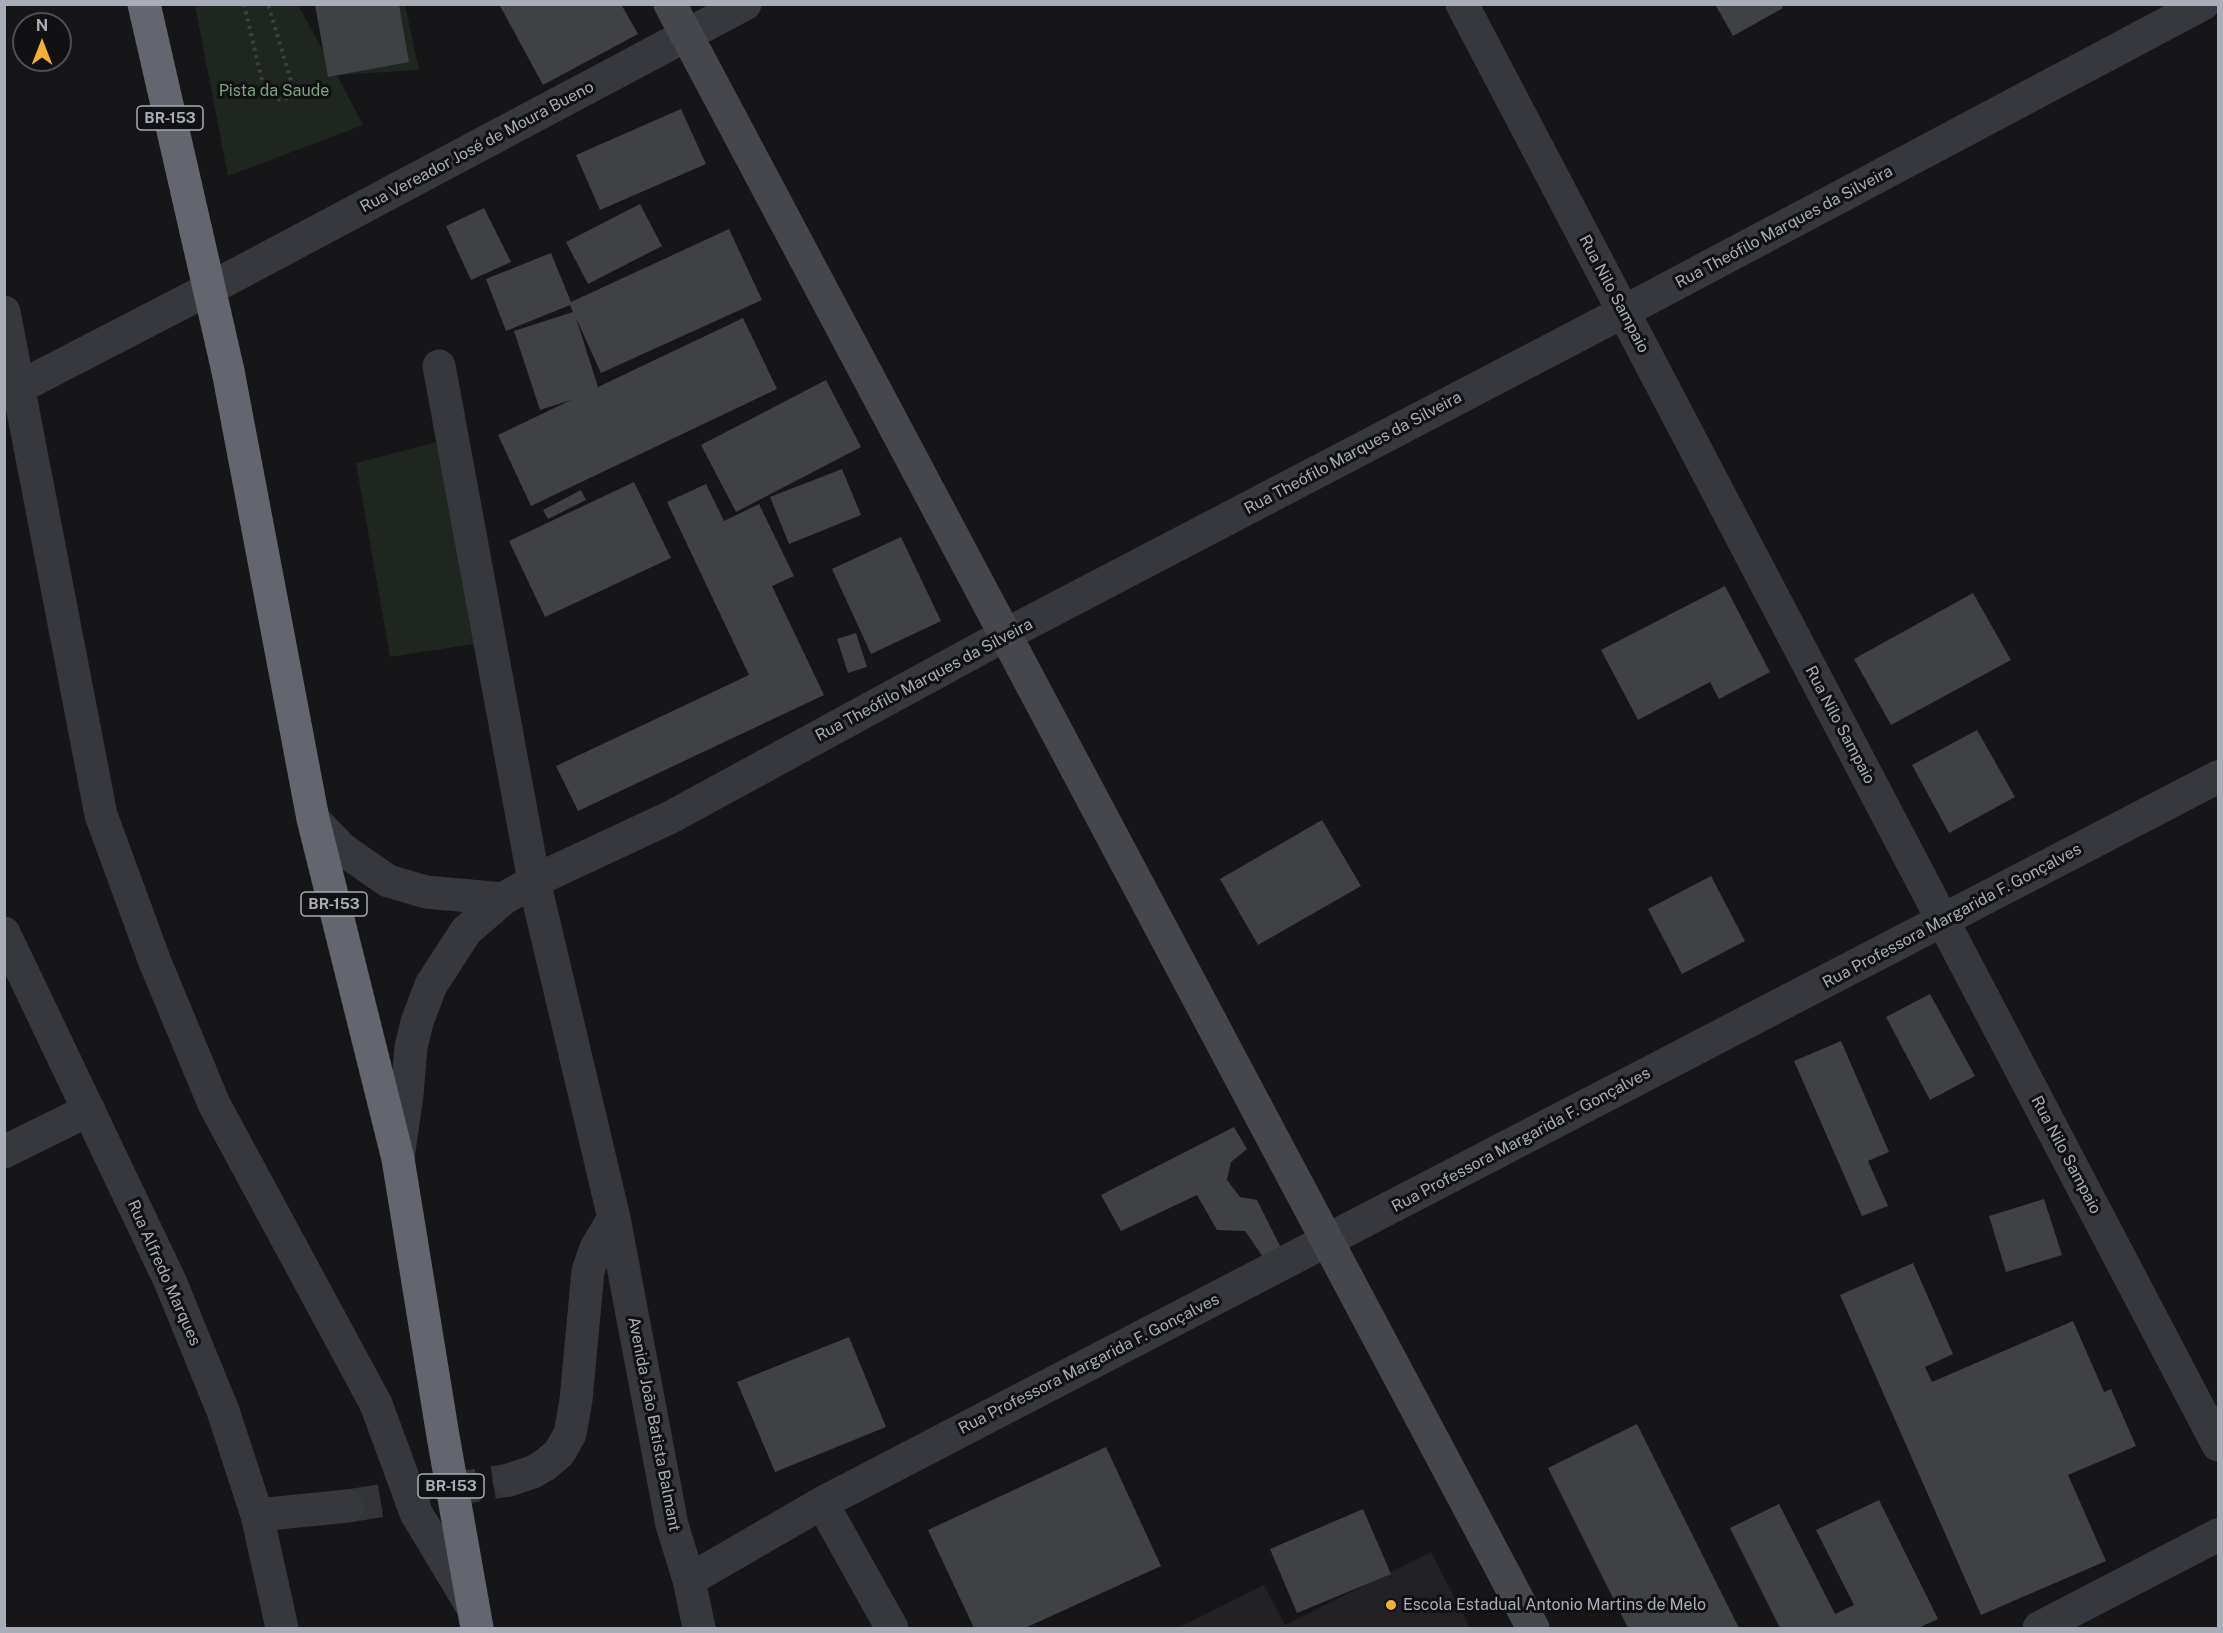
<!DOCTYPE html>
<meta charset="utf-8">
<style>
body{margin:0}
#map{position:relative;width:2223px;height:1633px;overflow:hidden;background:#161618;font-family:"Public Sans",sans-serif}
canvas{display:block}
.frame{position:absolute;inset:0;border:6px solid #a8adb8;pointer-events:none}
.north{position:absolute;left:12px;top:12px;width:60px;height:60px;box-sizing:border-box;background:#111113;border:2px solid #4d4f55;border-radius:50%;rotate:0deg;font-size:16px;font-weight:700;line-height:24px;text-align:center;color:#a8adb8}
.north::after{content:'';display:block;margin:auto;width:21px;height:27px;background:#f2b134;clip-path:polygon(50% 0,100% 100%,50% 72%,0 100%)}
</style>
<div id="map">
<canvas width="2223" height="1633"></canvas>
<div class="frame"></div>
<div class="north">N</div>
</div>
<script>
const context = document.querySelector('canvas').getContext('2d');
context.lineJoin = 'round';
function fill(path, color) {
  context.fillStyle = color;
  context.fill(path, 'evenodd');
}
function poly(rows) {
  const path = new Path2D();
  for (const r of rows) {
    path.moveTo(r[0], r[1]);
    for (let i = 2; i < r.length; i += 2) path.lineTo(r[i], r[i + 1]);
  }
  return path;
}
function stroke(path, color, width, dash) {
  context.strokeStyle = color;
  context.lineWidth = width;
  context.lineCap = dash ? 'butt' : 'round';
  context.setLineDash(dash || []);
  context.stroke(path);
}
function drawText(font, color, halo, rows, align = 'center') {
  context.font = font + ' "Public Sans",sans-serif';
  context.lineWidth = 6;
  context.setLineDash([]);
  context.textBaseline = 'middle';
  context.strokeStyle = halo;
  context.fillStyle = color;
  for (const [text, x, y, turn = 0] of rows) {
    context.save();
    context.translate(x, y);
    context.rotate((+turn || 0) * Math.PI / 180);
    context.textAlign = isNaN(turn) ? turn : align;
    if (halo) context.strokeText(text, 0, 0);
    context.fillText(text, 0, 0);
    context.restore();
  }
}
const built = poly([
 [1431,1552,1470,1628,1178,1628,1264,1585,1285,1625]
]);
const green = poly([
 [195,5,298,5,335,72,318,5,405,5,419,70,337,75,363,125,228,176],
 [441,441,480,643,390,657,356,463]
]);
const building = poly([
 [499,4,621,4,638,34,543,85],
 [1715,4,1781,4,1783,8,1733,36],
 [315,5,399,5,409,62,328,77],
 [681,109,706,164,600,210,576,155],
 [640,204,662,246,588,284,566,242],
 [484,208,511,262,471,280,446,226],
 [729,229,762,300,601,373,576,318,598,387,743,318,777,389,531,506,498,435,571,400,540,410,514,331,573,312,570,305,506,331,486,279,551,253,571,302],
 [826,380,861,447,736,512,701,445],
 [842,469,861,515,789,544,770,497],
 [634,482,671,558,545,617,509,541],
 [706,484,724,521,759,504,794,576,772,586,824,695,578,811,556,766,749,675,667,502],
 [581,490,586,500,548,519,543,510],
 [901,537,941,621,871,654,832,569],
 [1725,586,1770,672,1719,699,1710,682,1638,720,1601,650],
 [1973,593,2011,660,1891,725,1854,659],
 [856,633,867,667,848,673,837,639],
 [1977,730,2015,797,1949,833,1912,765],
 [1322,820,1361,886,1258,945,1220,879],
 [1711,876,1745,941,1682,974,1648,909],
 [1930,994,1975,1076,1930,1100,1886,1017],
 [1841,1041,1889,1152,1868,1161,1888,1206,1862,1216,1794,1061],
 [1234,1127,1247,1149,1231,1162,1227,1180,1240,1197,1257,1200,1282,1250,1263,1257,1245,1231,1217,1230,1197,1195,1121,1231,1101,1195],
 [2044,1199,2062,1255,2006,1272,1989,1216],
 [1913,1263,1953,1354,1925,1367,1932,1382,2073,1321,2104,1392,2111,1389,2136,1446,2068,1475,2106,1561,1981,1615,1840,1295],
 [849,1337,886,1427,775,1472,737,1382],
 [1637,1424,1739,1628,1628,1628,1548,1468],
 [1106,1447,1161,1566,1025,1628,974,1628,928,1530],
 [1879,1500,1938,1619,1918,1628,1780,1628,1730,1528,1779,1504,1835,1614,1854,1605,1816,1530],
 [1363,1509,1391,1574,1297,1613,1270,1549]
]);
const streetTunnel = poly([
 [348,1506,509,1480]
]);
const path = poly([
 [244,4,264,89,276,100,288,98,293,88,268,4]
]);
const street = poly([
 [1462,4,2218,1445],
 [4,312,101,815,155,962,214,1104,376,1404,416,1513,473,1608],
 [439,366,534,881,614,1218,672,1525,689,1580,699,1628],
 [4,395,209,289,745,4],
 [313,819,342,849,388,881,426,892,503,899],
 [4,933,170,1281,223,1411,257,1515,282,1628],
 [4,1152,89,1110],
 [398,1158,407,1095,411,1047,417,1022,431,985,466,931,503,899,534,881,671,817,1005,635,1623,312,2203,4],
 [509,1480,533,1472,545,1465,559,1453,570,1434,576,1400,588,1271,596,1248,614,1218],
 [822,1503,892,1628],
 [257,1515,348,1506],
 [689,1580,822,1503,2218,777],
 [2039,1628,2218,1535]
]);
const secondary = poly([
 [670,4,1533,1628]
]);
const highway = poly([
 [144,4,196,231],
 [228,371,313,819,398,1159,443,1436,477,1628]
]);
const highwayBridge = poly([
 [196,231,228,371]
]);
const markers = [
 [1391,1605,6,"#f2b134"]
];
const shields = [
 [170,118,66],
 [334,904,66],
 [451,1486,66]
];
const shieldNames = [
 ["BR-153",170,118],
 ["BR-153",334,904],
 ["BR-153",451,1486]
];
const parkNames = [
 ["Pista da Saude",274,91]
];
const streetNames = [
 ["Rua Vereador José de Moura Bueno",477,147,-28],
 ["Rua Theófilo Marques da Silveira",1784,227,-28],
 ["Rua Nilo Sampaio",1614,294,62],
 ["Rua Theófilo Marques da Silveira",1353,453,-28],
 ["Rua Theófilo Marques da Silveira",924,680,-28],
 ["Rua Nilo Sampaio",1840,725,62],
 ["Rua Professora Margarida F. Gonçalves",1952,916,-28],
 ["Rua Professora Margarida F. Gonçalves",1521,1140,-28],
 ["Rua Nilo Sampaio",2066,1155,62],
 ["Rua Alfredo Marques",164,1273,66],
 ["Rua Professora Margarida F. Gonçalves",1089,1364,-27],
 ["Avenida João Batista Balmant",654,1424,79]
];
const poiNames = [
 ["Escola Estadual Antonio Martins de Melo",1403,1605]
];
fill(built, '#222225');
fill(green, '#1e261f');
fill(building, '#404145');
stroke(streetTunnel, '#333438', 33, [33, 16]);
stroke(path, '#3d3f44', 4, [3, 4.5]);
stroke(street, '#37383d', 33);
stroke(secondary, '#45474d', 33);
stroke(highway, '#63666e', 33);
stroke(highwayBridge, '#63666e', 33);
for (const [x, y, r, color] of markers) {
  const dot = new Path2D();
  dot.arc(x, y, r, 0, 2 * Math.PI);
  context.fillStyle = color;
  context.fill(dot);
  stroke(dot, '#111113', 2);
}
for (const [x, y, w] of shields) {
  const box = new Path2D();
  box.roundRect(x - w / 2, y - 12, w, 24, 4.5);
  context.fillStyle = '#111113';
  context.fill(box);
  stroke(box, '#a8adb8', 1.5);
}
drawText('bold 15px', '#a8adb8', null, shieldNames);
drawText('16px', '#7fa381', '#111113', parkNames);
drawText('16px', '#a8adb8', '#111113', streetNames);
drawText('16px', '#a8adb8', '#111113', poiNames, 'left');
</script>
